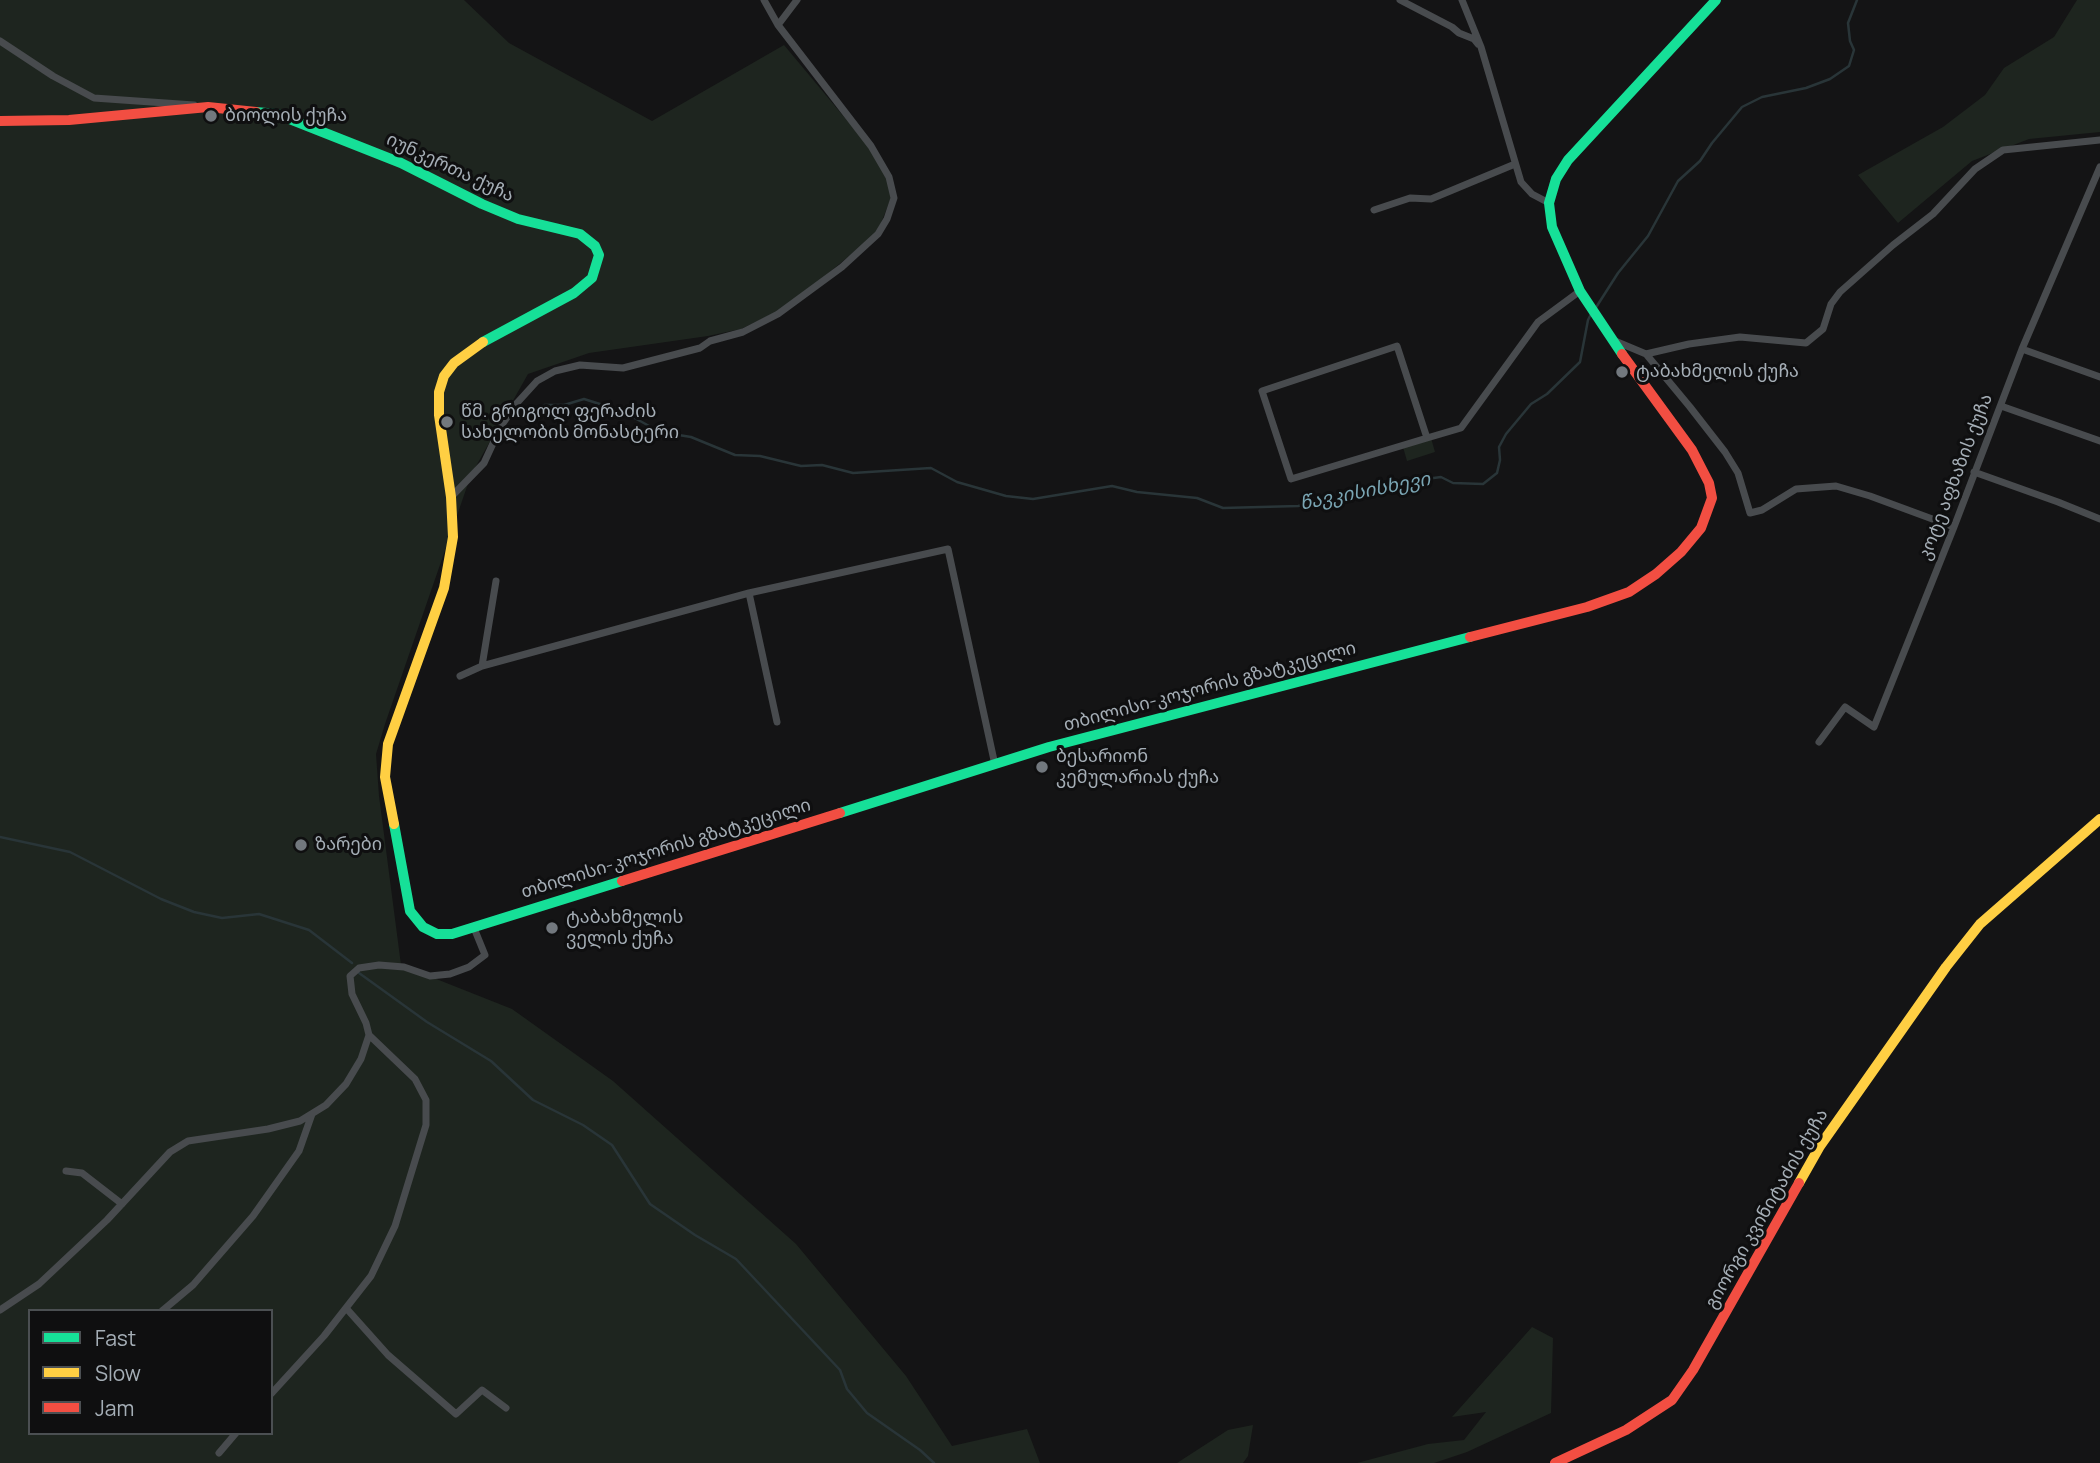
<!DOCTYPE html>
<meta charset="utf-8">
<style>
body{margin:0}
#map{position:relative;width:2100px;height:1463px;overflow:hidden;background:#141415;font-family:Manrope,sans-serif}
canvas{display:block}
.legend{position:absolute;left:28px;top:1309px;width:245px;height:126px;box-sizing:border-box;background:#0f0f10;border:2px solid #4b4f52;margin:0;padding:9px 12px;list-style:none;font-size:21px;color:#a5aeb6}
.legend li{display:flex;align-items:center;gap:14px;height:35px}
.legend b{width:35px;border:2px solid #4b4f52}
</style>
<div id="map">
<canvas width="2100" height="1463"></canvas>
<ul class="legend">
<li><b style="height:9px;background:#16e098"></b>Fast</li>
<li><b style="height:9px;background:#ffcf43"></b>Slow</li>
<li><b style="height:9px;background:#f24e42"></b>Jam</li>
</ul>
</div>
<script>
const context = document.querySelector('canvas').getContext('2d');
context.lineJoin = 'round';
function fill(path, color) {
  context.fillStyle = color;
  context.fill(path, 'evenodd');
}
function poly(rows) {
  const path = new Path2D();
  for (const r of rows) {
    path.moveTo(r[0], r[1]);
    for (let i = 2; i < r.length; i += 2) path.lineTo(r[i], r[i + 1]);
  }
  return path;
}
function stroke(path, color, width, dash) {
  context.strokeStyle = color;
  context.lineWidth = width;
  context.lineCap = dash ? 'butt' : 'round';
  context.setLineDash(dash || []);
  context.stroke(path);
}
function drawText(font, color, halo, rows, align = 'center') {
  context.font = font + ' Manrope,"Noto Sans Georgian",sans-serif';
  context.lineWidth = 6;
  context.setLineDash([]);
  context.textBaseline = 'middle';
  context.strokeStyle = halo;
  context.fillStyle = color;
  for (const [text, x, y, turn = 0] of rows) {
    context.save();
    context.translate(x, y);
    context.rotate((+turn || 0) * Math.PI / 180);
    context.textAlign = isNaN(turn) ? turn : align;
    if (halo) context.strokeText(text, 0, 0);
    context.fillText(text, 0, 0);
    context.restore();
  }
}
const green = poly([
 [0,0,464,0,509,43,652,121,784,45,870,148,887,178,891,198,877,233,809,289,776,312,741,329,708,336,589,353,528,374,471,475,385,724,376,754,379,796,401,965,512,1009,613,1081,796,1244,906,1376,952,1446,1027,1429,1040,1463,0,1463],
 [30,1311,271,1311,271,1433,30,1433],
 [2077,0,2100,0,2100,132,2029,139,1972,161,1898,223,1858,175,1943,127,1985,95,2004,68,2054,37],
 [1431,438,1435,452,1407,461,1403,447],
 [1532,1327,1553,1338,1551,1413,1467,1452,1434,1463,1357,1463,1428,1444,1464,1440,1486,1412,1452,1417],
 [1253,1425,1248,1456,1243,1463,1177,1463,1228,1430]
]);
const stream = poly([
 [1595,309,1618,273,1648,236,1678,181,1700,161,1712,143,1742,107,1762,97,1806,88,1830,79,1849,66,1854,50,1850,41,1848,23,1857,0],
 [532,409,545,405,564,405,584,399,622,411,660,432,691,437,735,455,760,456,801,466,822,465,853,473,931,468,957,482,1006,496,1033,499,1112,486,1137,492,1197,498,1223,508,1298,506,1320,502,1333,502,1396,483,1441,477,1453,483,1483,484,1497,473,1500,460,1499,447,1506,434,1531,404,1547,394,1580,362,1588,320,1591,314],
 [0,837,70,852,161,899,194,912,222,918,259,914,309,930,352,963],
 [359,973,427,1022,491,1061,533,1100,583,1125,612,1145,650,1204,695,1235,736,1259,840,1370,847,1389,867,1413,920,1450,934,1463]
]);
const street = poly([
 [1400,0,1452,27,1459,33,1474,39,1478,44],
 [1462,0,1481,47,1521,182,1532,194,1549,203],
 [778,25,797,0],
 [0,41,53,76,94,98,194,105],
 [1374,210,1410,198,1431,199,1515,164],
 [1615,341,1646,354,1690,407,1725,452,1738,473,1750,513,1762,510,1796,489,1836,486,1870,496,1954,527],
 [2022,349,2100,377],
 [1646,354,1689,344,1740,337,1806,343,1823,329,1831,304,1840,292,1893,245,1933,214,1975,169,2003,150,2100,140],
 [2001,406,2100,441],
 [1427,438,1397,346,1262,391,1291,479,1427,438,1461,428,1538,322,1580,291],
 [1974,472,2058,502,2100,519],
 [451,497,484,463,501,426,517,403,537,381,555,371,580,365,623,368,700,348,710,341,743,332,778,314,842,267,878,234,887,219,894,198,889,177,871,146,778,25,764,0],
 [482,666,496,581],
 [460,676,482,666,749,593],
 [777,722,749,593,948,549,995,765],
 [1819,742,1845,707,1874,727,1954,527,2022,349,2100,167],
 [66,1171,82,1173,122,1204],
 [346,1308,388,1355,456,1414,482,1390,506,1408],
 [0,1310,39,1284,107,1220,170,1152,188,1141,268,1129,300,1121,326,1105,346,1084,361,1059,369,1035,366,1023,352,994,350,976,359,968,379,965,404,967,430,976,450,974,469,967,485,955,474,928],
 [162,1311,193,1285,253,1216,299,1151,312,1114],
 [271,1394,324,1336,371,1276,395,1226,426,1125,426,1100,415,1079,369,1035],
 [219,1453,236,1433]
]);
const fast = poly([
 [256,112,277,114,401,163,482,204,518,219,580,234,595,246,599,255,592,278,574,293,483,342],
 [1622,354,1580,291,1552,227,1549,203,1556,179,1568,160,1716,0],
 [840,813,1049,747,1470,637],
 [394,824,410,911,423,927,437,934,452,934,622,881]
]);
const slow = poly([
 [394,824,385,777,388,744,444,588,453,537,451,497,439,415,439,392,444,376,454,363,483,342],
 [1799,1183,1820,1146,1946,967,1980,924,2100,819]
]);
const jam = poly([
 [0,121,69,120,208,107,256,112],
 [1470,637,1587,607,1629,592,1656,574,1681,552,1701,528,1712,498,1709,483,1692,450,1622,354],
 [622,881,840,813],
 [1555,1463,1626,1430,1672,1400,1693,1370,1799,1183]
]);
const markers = [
 [211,116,7,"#72787e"],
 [1622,372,7,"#72787e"],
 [447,422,7,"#72787e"],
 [1042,767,7,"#72787e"],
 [301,845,7,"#72787e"],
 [552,928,7,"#72787e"]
];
const poiNames = [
 ["ბიოლის ქუჩა",225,116],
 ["ტაბახმელის ქუჩა",1636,372],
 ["წმ. გრიგოლ ფერაძის",461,412],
 ["სახელობის მონასტერი",461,433],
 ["ბესარიონ",1056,757],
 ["კემულარიას ქუჩა",1056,778],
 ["ზარები",315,845],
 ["ტაბახმელის",566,918],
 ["ველის ქუჩა",566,939]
];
const streetNames = [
 ["იუნკერთა ქუჩა",450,168,25],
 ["კოტე აფხაზის ქუჩა",1956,477,-69],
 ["თბილისი-კოჯორის გზატკეცილი",1210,687,-15],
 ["თბილისი-კოჯორის გზატკეცილი",666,849,-17],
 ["გიორგი კვინიტაძის ქუჩა",1767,1209,-60]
];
const waterNames = [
 ["წავკისისხევი",1365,492,-11]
];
fill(green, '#1e251f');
stroke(stream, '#293538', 2.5);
stroke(street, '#484b4e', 7);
stroke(fast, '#16e098', 10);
stroke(slow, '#ffcf43', 10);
stroke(jam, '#f24e42', 10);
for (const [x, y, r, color] of markers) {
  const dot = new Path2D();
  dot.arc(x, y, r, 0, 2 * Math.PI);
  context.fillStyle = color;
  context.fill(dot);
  stroke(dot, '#0f0f10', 2.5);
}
drawText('18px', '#a5aeb6', '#0f0f10', poiNames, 'left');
drawText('18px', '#a5aeb6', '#0f0f10', streetNames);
drawText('italic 19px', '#7aa5b3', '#0f0f10', waterNames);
</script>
